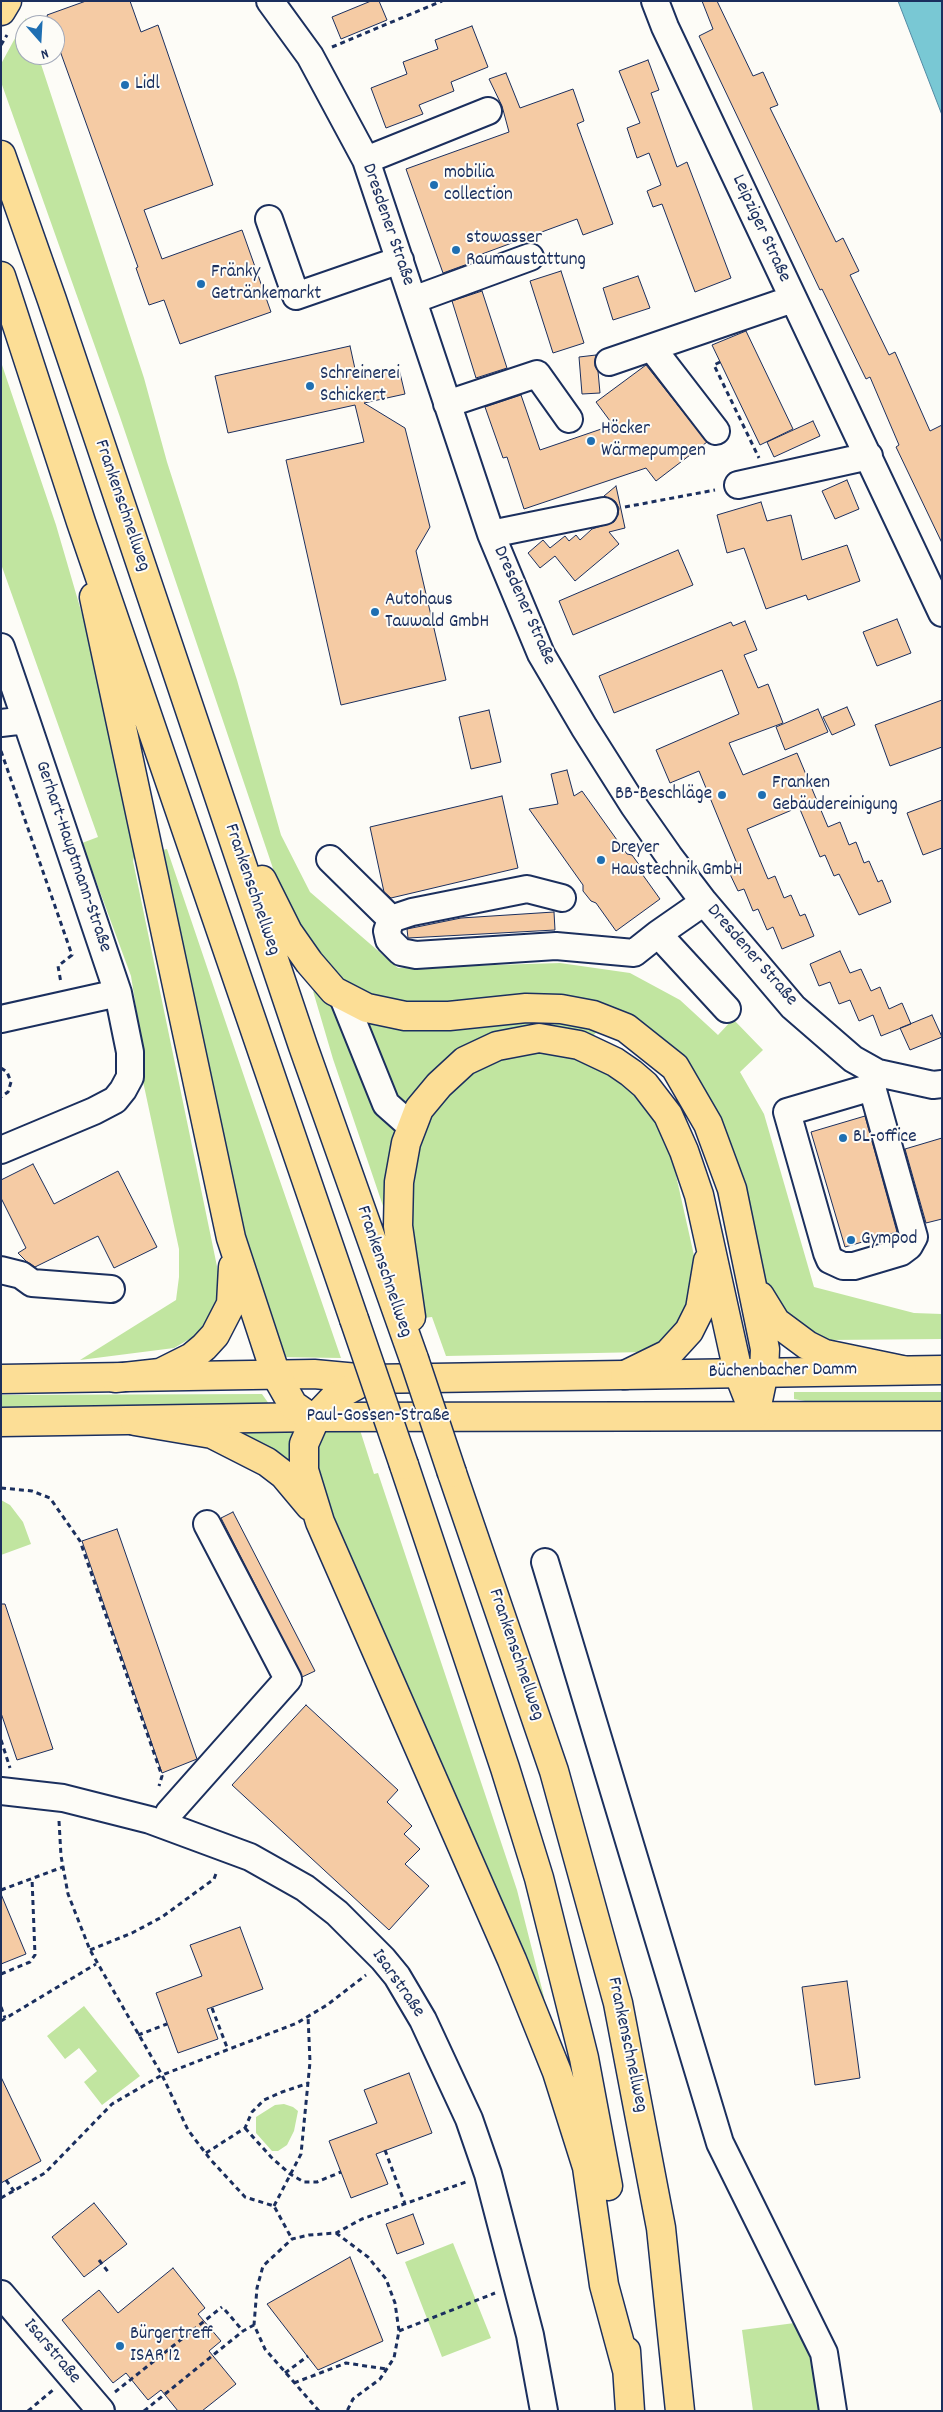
<!DOCTYPE html>
<meta charset="utf-8">
<style>
body{margin:0}
#map{position:relative;width:943px;height:2412px;overflow:hidden;background:#fdfcf7;font-family:Dekko,sans-serif}
canvas{display:block}
.frame{position:absolute;inset:0;border:2px solid #1b2f5e;pointer-events:none}
.north{position:absolute;left:15px;top:15px;width:50px;height:50px;box-sizing:border-box;background:#fdfcf7;border:1px solid #a3aaba;border-radius:50%;rotate:161deg;font-size:14px;font-weight:700;line-height:20px;text-align:center;color:#1b2f5e}
.north::after{content:'';display:block;margin:auto;width:18px;height:22px;background:#1f6fb2;clip-path:polygon(50% 0,100% 100%,50% 72%,0 100%)}
</style>
<div id="map">
<canvas width="943" height="2412"></canvas>
<div class="frame"></div>
<div class="north">N</div>
</div>
<script>
const context = document.querySelector('canvas').getContext('2d');
context.lineJoin = 'round';
function fill(path, color) {
  context.fillStyle = color;
  context.fill(path, 'evenodd');
}
function poly(rows) {
  const path = new Path2D();
  for (const r of rows) {
    path.moveTo(r[0], r[1]);
    for (let i = 2; i < r.length; i += 2) path.lineTo(r[i], r[i + 1]);
  }
  return path;
}
function stroke(path, color, width, dash) {
  context.strokeStyle = color;
  context.lineWidth = width;
  context.lineCap = dash ? 'butt' : 'round';
  context.setLineDash(dash || []);
  context.stroke(path);
}
function drawText(font, color, halo, rows, align = 'center') {
  context.font = font + ' Dekko,sans-serif';
  context.lineWidth = 4;
  context.setLineDash([]);
  context.textBaseline = 'middle';
  context.strokeStyle = halo;
  context.fillStyle = color;
  for (const [text, x, y, turn = 0] of rows) {
    context.save();
    context.translate(x, y);
    context.rotate((+turn || 0) * Math.PI / 180);
    context.textAlign = isNaN(turn) ? turn : align;
    if (halo) context.strokeText(text, 0, 0);
    context.fillText(text, 0, 0);
    context.restore();
  }
}
const green = poly([
 [26,18,29,25,25,25,25,55,38,55,144,378,167,462,237,680,281,835,310,892,398,968,560,963,630,973,680,1000,718,1035,733,1019,763,1050,740,1072,764,1114,814,1287,914,1313,942,1314,942,1339,827,1340,812,1334,786,1314,767,1285,741,1176,628,1017,395,1004,362,992,335,975,315,956,282,895,120,417,1,82,1,64],
 [1,362,56,525,84,621,121,786,135,854,133,861,219,1276,217,1299,205,1325,193,1337,174,1348,80,1360,176,1300,179,1277,179,1249,141,1072,141,1039,131,976,82,843,98,837,1,564],
 [167,849,249,1091,341,1358,280,1357,246,1251,158,851],
 [313,991,336,1005,399,1135,389,1204,383,1206,333,1059],
 [358,1015,536,1019,600,1028,593,1036,540,1028,409,1110,394,1103],
 [525,1052,564,1052,611,1071,653,1111,671,1153,695,1260,695,1292,671,1339,646,1352,446,1356,432,1317,423,1318,410,1258,410,1163,438,1100,484,1063],
 [794,1392,942,1392,942,1403,816,1403,794,1399],
 [262,1394,269,1404,265,1407,1,1408,1,1395],
 [291,1430,294,1434,289,1463,241,1433],
 [325,1430,360,1430,374,1474,378,1473,517,1890,544,1997,546,2016,319,1481,315,1471,317,1445],
 [1,1500,10,1505,23,1522,31,1544,1,1555],
 [84,2006,140,2076,102,2105,84,2082,97,2071,79,2048,65,2059,47,2036],
 [284,2104,293,2107,298,2111,294,2131,287,2145,278,2151,272,2151,256,2133,256,2117,275,2105],
 [453,2243,491,2338,442,2357,405,2262],
 [817,2320,828,2411,753,2411,742,2330]
]);
const water = poly([
 [898,1,942,1,942,115,898,1]
]);
const building = poly([
 [86,1,130,1,141,32,158,25,213,185,144,210,162,259,242,230,271,312,180,344,164,300,149,305,136,268,138,267,55,37,55,25,51,25,47,15,86,1],
 [371,1,379,1,387,20,341,39,332,17,371,1],
 [702,1,717,1,753,76,763,72,778,105,770,108,836,242,843,238,859,271,850,275,889,355,895,352,930,431,942,425,942,543,896,447,899,445,870,377,866,379,822,289,820,290,699,36,713,29,702,1],
 [472,26,488,67,451,82,454,91,419,105,423,114,386,128,371,88,407,74,403,62,438,49,435,40,472,26],
 [648,60,659,90,651,93,677,167,687,162,731,278,695,292,662,204,653,207,647,191,661,185,649,153,637,158,627,128,640,123,619,71,648,60],
 [506,73,520,108,573,89,584,121,577,124,613,224,583,235,577,219,482,254,484,258,443,273,406,169,509,132,502,106,489,79,506,73],
 [561,271,584,343,553,353,530,281,561,271],
 [638,276,650,308,613,320,603,288,638,276],
 [482,291,507,368,476,378,452,301,482,291],
 [746,331,793,429,760,445,712,345,746,331],
 [350,346,357,378,399,369,405,394,364,403,405,428,430,527,416,551,446,680,341,705,286,460,364,442,355,405,228,433,215,376,350,346],
 [596,355,595,366,598,371,600,393,582,394,579,357,596,355],
 [646,365,707,442,656,481,646,468,524,509,507,457,503,458,485,407,521,395,540,450,613,425,596,402,646,365],
 [813,421,820,436,774,457,767,442,813,421],
 [847,480,859,509,835,519,822,491,847,480],
 [616,486,625,528,609,532,619,544,575,581,555,556,540,568,528,553,543,540,550,548,565,536,569,541,576,535,580,540,592,529,614,522,618,515,619,508,615,501,604,496,616,486],
 [761,502,767,521,791,515,802,560,847,545,860,581,808,600,806,595,766,609,744,548,727,553,717,515,761,502],
 [678,550,693,585,573,635,559,601,678,550],
 [897,619,911,653,877,666,863,632,897,619],
 [745,621,757,650,744,655,758,688,768,684,783,723,729,743,743,775,797,753,828,827,840,822,849,845,856,842,864,863,869,861,878,882,882,880,891,902,859,915,839,874,834,876,825,855,820,857,799,807,747,829,768,879,775,876,784,898,791,895,800,916,805,914,814,936,782,949,773,927,767,930,758,909,753,911,744,889,738,891,728,870,738,866,699,771,670,783,656,750,739,714,722,670,614,713,599,676,731,622,733,626,745,621],
 [942,700,942,747,890,766,875,725,942,700],
 [847,707,855,725,832,735,823,717,847,707],
 [818,709,828,732,785,750,776,727,818,709],
 [489,710,501,762,471,769,459,717,489,710],
 [567,770,574,796,582,791,627,854,632,855,640,866,640,871,660,899,616,931,596,903,591,901,583,891,583,885,529,809,558,804,551,774,567,770],
 [502,796,518,868,391,898,384,892,370,827,502,796],
 [942,800,942,848,923,855,907,813,942,800],
 [554,912,555,930,408,938,407,929,461,918,554,912],
 [840,951,850,973,861,969,871,991,880,987,889,1009,902,1003,911,1024,881,1036,873,1015,859,1021,850,1000,839,1004,830,982,819,986,810,964,840,951],
 [932,1015,942,1037,910,1050,900,1028,932,1015],
 [865,1116,897,1232,845,1247,811,1132,865,1116],
 [942,1138,942,1219,926,1223,905,1149,942,1138],
 [33,1164,54,1204,118,1171,157,1247,114,1268,98,1236,35,1267,26,1261,18,1253,26,1248,1,1198,1,1180,33,1164],
 [233,1512,315,1671,302,1677,221,1518,233,1512],
 [117,1529,197,1759,162,1773,82,1541,117,1529],
 [1,1604,5,1604,53,1749,17,1760,1,1713,1,1604],
 [306,1705,398,1790,387,1802,412,1826,404,1834,420,1849,405,1864,429,1886,389,1930,232,1785,306,1705],
 [1,1894,26,1954,1,1964,1,1894],
 [240,1927,263,1989,207,2009,218,2039,178,2053,156,1993,202,1976,190,1945,240,1927],
 [847,1981,860,2078,815,2085,802,1987,847,1981],
 [409,2073,432,2133,376,2154,388,2184,351,2198,329,2141,377,2123,364,2090,409,2073],
 [1,2077,41,2161,1,2183,1,2077],
 [94,2203,127,2244,84,2277,52,2237,94,2203],
 [413,2214,424,2244,397,2254,386,2224,413,2214],
 [350,2257,383,2341,318,2370,267,2304,350,2257],
 [173,2268,205,2308,198,2314,221,2341,209,2351,236,2384,202,2411,178,2411,161,2390,148,2400,126,2373,113,2383,62,2320,99,2290,118,2313,173,2268]
]);
const path = poly([
 [1,45,7,35],
 [332,47,442,1],
 [720,362,714,365,759,458],
 [625,507,715,490],
 [1,751,72,955,58,966,61,983],
 [1,1068,7,1072,11,1082,8,1092,1,1097],
 [1,1488,32,1491,50,1498,80,1541,162,1776,159,1786],
 [1,1740,10,1768],
 [59,1821,61,1856,68,1894,90,1950,162,2075,188,2130,210,2159,245,2197,274,2206,292,2239],
 [1,1890,63,1867],
 [90,1950,132,1933,162,1917,214,1879,217,1871],
 [1,1974,30,1962,35,1955,32,1878],
 [1,2007,5,2018],
 [212,2008,228,2050],
 [1,2021,96,1964],
 [138,2035,167,2024],
 [245,2128,271,2157,290,2174,304,2182,317,2182,341,2172],
 [385,2150,405,2204],
 [206,2153,245,2128,252,2112,264,2100,282,2092,309,2083],
 [6,2180,14,2191],
 [1,2198,45,2173,112,2104,162,2075,297,2023,327,2005,366,1975],
 [274,2206,301,2154,310,2062,308,2016],
 [336,2233,368,2257,386,2279,395,2303,399,2331,394,2358,380,2379,353,2399,347,2411],
 [99,2260,109,2273],
 [225,2310,243,2331],
 [399,2331,495,2293],
 [285,2373,308,2356],
 [294,2383,346,2363,386,2369],
 [115,2392,222,2307],
 [28,2411,53,2390],
 [144,2411,243,2331,254,2325],
 [319,2411,265,2349,254,2325,257,2288,263,2266,292,2239,309,2235,336,2233,362,2219,466,2182]
]);
const minor = poly([
 [270,1,310,56,366,160,491,534,541,654,584,727,634,806,669,856,704,902,793,1007,853,1059,878,1073,933,1085,942,1084],
 [655,1,665,27,942,613],
 [366,160,488,111],
 [269,219,296,296,400,260],
 [413,300,530,257],
 [652,348,716,431],
 [609,362,793,299],
 [447,404,537,374,569,419],
 [738,485,869,456],
 [491,534,604,511],
 [1,647,26,720],
 [1,723,26,720,118,993,130,1052,130,1077,123,1090,115,1100,94,1111,1,1150],
 [330,859,391,919],
 [562,898,527,889,412,912,391,919,387,931,389,940,401,952,416,955,556,946,634,953,658,934],
 [704,902,658,934,727,1009],
 [342,995,386,1104,412,1127],
 [1,1019,118,993],
 [872,1087,914,1237,909,1246,901,1252,854,1266,843,1266,830,1260,827,1253,787,1112,872,1087,878,1073],
 [1,1270,21,1275,32,1283,111,1289],
 [545,1562,720,2143,824,2353,833,2411],
 [1,1791,63,1798,150,1820,250,1857,305,1888,337,1913,383,1959,397,1976,423,2020,469,2119,488,2174,530,2335,544,2411],
 [164,1824,169,1813,288,1679,207,1524],
 [1,2294,101,2411]
]);
const major = poly([
 [1,11,7,1],
 [1,1379,314,1374,368,1379,942,1370],
 [1,1422,316,1417,942,1416]
]);
const highway = poly([
 [1,155,52,300,303,1046,414,1359],
 [1,276,81,522,354,1319],
 [94,597,231,1238,276,1375,293,1405,310,1417],
 [262,880,288,932,309,962,334,991,367,1008,405,1016,449,1016,526,1008,561,1009,593,1015,626,1028,675,1067,708,1124,732,1189,765,1349,764,1372,755,1415],
 [760,1296,776,1322,807,1345,825,1354,902,1370],
 [411,1317,398,1226,399,1182,406,1143,419,1109,439,1085,465,1061,497,1046,539,1038,579,1045,615,1062,631,1073,645,1085,668,1115,684,1151,699,1195,738,1372,755,1415],
 [625,1375,668,1354,689,1331,700,1309,708,1261],
 [115,1378,160,1373,192,1357,204,1347,215,1335,231,1304,233,1267],
 [368,1379,335,1397,316,1417,304,1444,304,1470,320,1522,512,1960,557,2072,587,2167,604,2285,627,2370],
 [135,1421,212,1434,267,1462,284,1475,310,1506],
 [404,1465,505,1768,539,1878,584,2058,608,2186],
 [452,1473,554,1771,618,2003,661,2228,680,2411],
 [626,2351,630,2411]
]);
const highwayBridge = poly([
 [354,1319,404,1465],
 [414,1359,452,1473]
]);
const markers = [
 [125,85,5,"#1f6fb2"],
 [434,185,5,"#1f6fb2"],
 [456,250,5,"#1f6fb2"],
 [201,284,5,"#1f6fb2"],
 [310,386,5,"#1f6fb2"],
 [591,441,5,"#1f6fb2"],
 [375,612,5,"#1f6fb2"],
 [722,795,5,"#1f6fb2"],
 [762,795,5,"#1f6fb2"],
 [601,860,5,"#1f6fb2"],
 [843,1138,5,"#1f6fb2"],
 [851,1240,5,"#1f6fb2"],
 [120,2346,5,"#1f6fb2"]
];
const poiNames = [
 ["Lidl",135,85],
 ["mobilia",444,174],
 ["collection",444,196],
 ["stowasser",466,239],
 ["Raumaustattung",466,261],
 ["Fränky",211,273],
 ["Getränkemarkt",211,295],
 ["Schreinerei",320,375],
 ["Schickert",320,397],
 ["Höcker",601,430],
 ["Wärmepumpen",601,452],
 ["Autohaus",385,601],
 ["Tauwald GmbH",385,623],
 ["Franken",772,784],
 ["Gebäudereinigung",772,806],
 ["BB-Beschläge",712,795,"right"],
 ["Dreyer",611,849],
 ["Haustechnik GmbH",611,871],
 ["BL-office",853,1138],
 ["Gympod",861,1240],
 ["Bürgertreff",130,2335],
 ["ISAR 12",130,2357]
];
const streetNames = [
 ["Dresdener Straße",387,225,71],
 ["Leipziger Straße",760,229,65],
 ["Frankenschnellweg",121,506,71],
 ["Dresdener Straße",523,606,66],
 ["Gerhart-Hauptmann-Straße",72,857,71],
 ["Frankenschnellweg",251,890,71],
 ["Dresdener Straße",751,956,49],
 ["Frankenschnellweg",383,1272,71],
 ["Büchenbacher Damm",783,1372,-1],
 ["Paul-Gossen-Straße",378,1417],
 ["Frankenschnellweg",515,1655,71],
 ["Isarstraße",397,1984,55],
 ["Frankenschnellweg",626,2045,78],
 ["Isarstraße",51,2352,50]
];
fill(green, '#c1e5a0');
fill(water, '#79c8d4');
stroke(water, '#538ba5', 1);
fill(building, '#f5cba4');
stroke(building, '#1b2f5e', 1);
stroke(minor, '#1b2f5e', 30);
stroke(major, '#1b2f5e', 31);
stroke(highway, '#1b2f5e', 31);
stroke(path, '#1b2f5e', 3, [5, 4]);
stroke(minor, '#fdfcf7', 26);
stroke(major, '#fcde96', 28);
stroke(highway, '#fcde96', 28);
stroke(highwayBridge, '#1b2f5e', 31, []);
stroke(highwayBridge, '#fcde96', 28);
for (const [x, y, r, color] of markers) {
  const dot = new Path2D();
  dot.arc(x, y, r, 0, 2 * Math.PI);
  context.fillStyle = color;
  context.fill(dot);
  stroke(dot, '#fdfcf7', 2);
}
drawText('19px', '#1b2f5e', '#fdfcf7', poiNames, 'left');
drawText('19px', '#1b2f5e', '#fdfcf7', streetNames);
</script>
